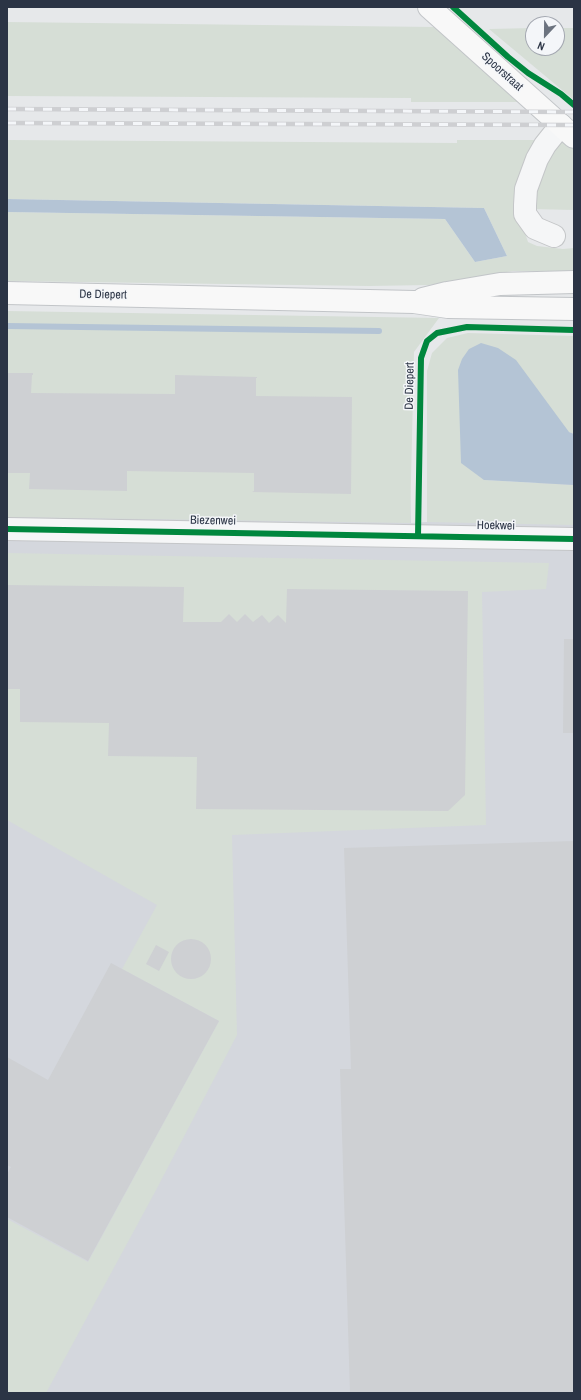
<!DOCTYPE html>
<style>
body{margin:0}
#map{position:relative;width:581px;height:1400px;overflow:hidden;background:#e6e8ea;font-family:"Archivo Narrow",sans-serif}
canvas{display:block}
.frame{position:absolute;inset:0;border:8px solid #2b3445;pointer-events:none}
.north{position:absolute;left:525px;top:16px;width:40px;height:40px;box-sizing:border-box;background:#f4f6f9;border:1px solid #a4a8b1;border-radius:50%;rotate:202deg;font-size:11px;font-weight:700;line-height:16px;text-align:center;color:#2b3445}
.north::after{content:'';display:block;margin:auto;width:14px;height:18px;background:#6c737f;clip-path:polygon(50% 0,100% 100%,50% 72%,0 100%)}
</style>
<div id="map">
<canvas width="581" height="1400"></canvas>
<div class="frame"></div>
<div class="north">N</div>
</div>
<script>
const context = document.querySelector('canvas').getContext('2d');
context.lineJoin = 'round';
function fill(path, color) {
  context.fillStyle = color;
  context.fill(path, 'evenodd');
}
function poly(rows) {
  const path = new Path2D();
  for (const r of rows) {
    if (r.length === 3) {
      path.moveTo(r[0] + r[2], r[1]);
      path.arc(r[0], r[1], r[2], 0, 2 * Math.PI);
      continue;
    }
    path.moveTo(r[0], r[1]);
    for (let i = 2; i < r.length; i += 2) path.lineTo(r[i], r[i + 1]);
  }
  return path;
}
function stroke(path, color, width, dash) {
  context.strokeStyle = color;
  context.lineWidth = width;
  context.lineCap = dash ? 'butt' : 'round';
  context.setLineDash(dash || []);
  context.stroke(path);
}
function drawText(font, color, halo, rows, align = 'center') {
  context.font = font + ' "Archivo Narrow",sans-serif';
  context.lineWidth = 3;
  context.setLineDash([]);
  context.textBaseline = 'middle';
  context.strokeStyle = halo;
  context.fillStyle = color;
  for (const [text, x, y, turn = 0] of rows) {
    context.save();
    context.translate(x, y);
    context.rotate((+turn || 0) * Math.PI / 180);
    context.textAlign = isNaN(turn) ? turn : align;
    if (halo) context.strokeText(text, 0, 0);
    context.fillText(text, 0, 0);
    context.restore();
  }
}
const built = poly([
 [7,337,407,360,411,523,427,522,574,470,574,1393,7,1393]
]);
const green = poly([
 [7,22,434,27,519,102,411,102,411,98,7,96],
 [533,28,533,48,557,48,557,28,574,28,574,100,489,29],
 [7,140,457,143,457,140,540,140,521,221,528,242,537,246,563,249,574,248,574,271,513,271,429,285,369,286,7,281,7,212,445,219,475,262,507,256,484,208,7,199],
 [561,141,566,142,574,150,574,210,529,209,539,168],
 [7,311,439,318,414,352,410,523,7,517],
 [468,333,574,336,574,434,569,432,484,480,574,485,574,525,427,522,427,371,432,353,447,338],
 [7,553,549,563,546,589,482,592,486,825,232,835,237,1035,155,1192,46,1393,7,1393,7,1219,88,1262,219,1021,122,969,157,905,7,820]
]);
const water = poly([
 [7,199,484,208,507,256,475,262,445,219,7,212],
 [481,343,498,348,516,360,569,432,574,434,574,485,484,480,461,463,458,370,462,359,469,349]
]);
const stream = poly([
 [7,326,379,331]
]);
const building = poly([
 [7,373,33,373,33,375,32,375,31,393,175,394,175,375,257,377,257,378,256,378,256,396,352,397,351,494,252,492,254,491,254,473,127,471,127,491,29,489,30,473,7,473],
 [7,585,184,587,183,622,221,622,229,614,237,622,245,614,253,622,262,615,269,623,278,615,286,623,287,589,468,591,465,795,448,811,196,809,197,757,108,756,109,723,20,722,20,689,7,689],
 [564,639,574,639,574,733,563,733],
 [574,841,574,1393,350,1393,340,1069,351,1069,344,848],
 [191,959,20],
 [156,945,169,952,159,971,146,964],
 [111,963,219,1021,88,1261,7,1217,7,1174,11,1167,7,1165,7,1057,48,1080]
]);
const minor = poly([
 [554,236,535,228,525,214,525,205,526,189,537,159,545,145,561,125],
 [7,529,574,539]
]);
const major = poly([
 [429,7,574,137],
 [7,293,414,302,448,307,574,309],
 [423,299,447,293,500,284,574,282]
]);
const rail = poly([
 [7,109,574,112],
 [7,123,574,125]
]);
const cycleway = poly([
 [453,7,508,57,528,73,561,94,574,105],
 [7,529,574,539],
 [418,536,421,358,427,341,437,333,467,327,574,330]
]);
const streetNames = [
 ["Spoorstraat",502,72,42],
 ["De Diepert",103,295,1],
 ["De Diepert",410,386,-89],
 ["Biezenwei",213,521,1],
 ["Hoekwei",496,526,1]
];
fill(built, '#d4d7dd');
fill(green, '#d6ded6');
fill(water, '#b4c4d5');
stroke(stream, '#b4c4d5', 6);
fill(building, '#ced0d3');
stroke(minor, '#c4c6c8', 24);
stroke(major, '#c2c5c8', 24);
stroke(minor, '#f5f6f7', 22);
stroke(major, '#f8f8f8', 22);
stroke(rail, '#cecfd2', 4.5);
stroke(rail, '#f4f6f9', 3, [9]);
stroke(cycleway, '#00873e', 6);
drawText('12px', '#2b3445', '#f4f6f9', streetNames);
</script>
